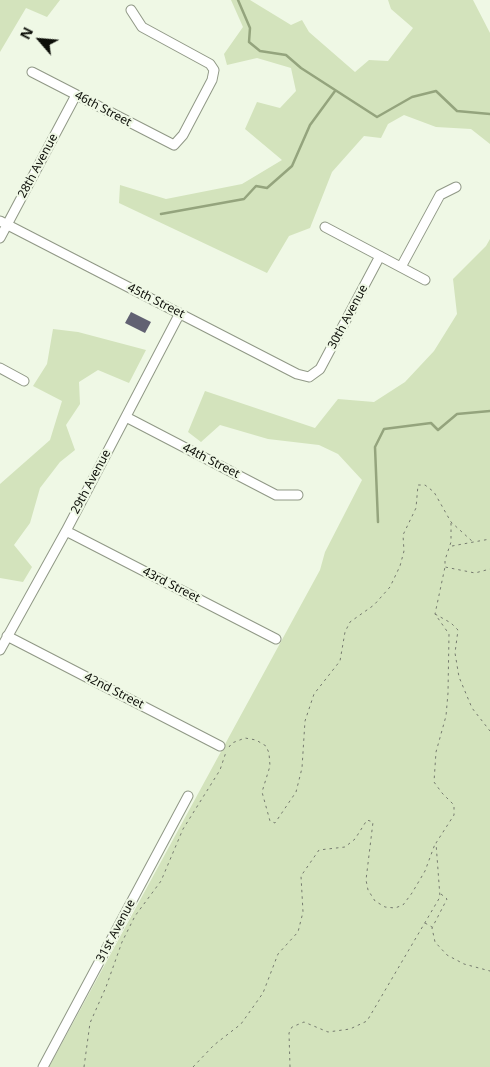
<!DOCTYPE html>
<style>
body{margin:0}
#map{position:relative;width:490px;height:1067px;overflow:hidden;background:#eff8e5;font-family:"Noto Sans",sans-serif}
canvas{display:block}
.north{position:absolute;left:15px;top:15px;width:50px;height:50px;-webkit-text-stroke:4px #eff8e5;paint-order:stroke;rotate:297deg;font-size:14px;font-weight:700;line-height:20px;text-align:center;color:#0c0e08}
.north::after{content:'';display:block;margin:auto;width:18px;height:22px;background:#0c0e08;clip-path:polygon(50% 0,100% 100%,50% 72%,0 100%)}
</style>
<div id="map">
<canvas width="490" height="1067"></canvas>
<div class="north">N</div>
</div>
<script>
const context = document.querySelector('canvas').getContext('2d');
context.lineJoin = 'round';
function fill(path, color) {
  context.fillStyle = color;
  context.fill(path, 'evenodd');
}
function poly(rows) {
  const path = new Path2D();
  for (const r of rows) {
    path.moveTo(r[0], r[1]);
    for (let i = 2; i < r.length; i += 2) path.lineTo(r[i], r[i + 1]);
  }
  return path;
}
function stroke(path, color, width, dash) {
  context.strokeStyle = color;
  context.lineWidth = width;
  context.lineCap = dash ? 'butt' : 'round';
  context.setLineDash(dash || []);
  context.stroke(path);
}
function drawText(font, color, halo, rows, align = 'center') {
  context.font = font + ' "Noto Sans",sans-serif';
  context.lineWidth = 4.5;
  context.setLineDash([]);
  context.textBaseline = 'middle';
  context.strokeStyle = halo;
  context.fillStyle = color;
  for (const [text, x, y, turn = 0] of rows) {
    context.save();
    context.translate(x, y);
    context.rotate((+turn || 0) * Math.PI / 180);
    context.textAlign = isNaN(turn) ? turn : align;
    if (halo) context.strokeText(text, 0, 0);
    context.fillText(text, 0, 0);
    context.restore();
  }
}
const green = poly([
 [0,0,60,0,47,17,26,8,0,52],
 [231,0,250,0,291,25,302,20,309,32,355,72,369,60,388,61,413,28,391,9,388,0,473,0,490,33,490,144,471,129,436,127,404,115,388,124,381,138,364,136,332,172,310,228,289,236,267,273,119,203,120,185,166,199,242,184,282,160,245,129,257,102,280,108,296,91,291,68,257,58,227,65,224,54,243,27],
 [490,239,490,1067,49,1067,320,570,325,552,362,480,338,454,319,445,268,439,220,425,201,442,188,432,205,391,315,428,338,399,374,402,405,382,434,351,457,314,453,279,486,246],
 [53,329,78,332,146,350,129,383,98,370,79,382,80,404,66,425,75,450,60,462,40,488,30,523,14,545,32,567,23,582,0,578,0,484,50,440,62,401,33,386,47,364]
]);
const stream = poly([
 [238,0,250,28,249,42,260,51,286,55,301,68,377,117,412,97,436,91,457,111,490,114],
 [161,214,244,199,256,186,267,188,292,166,310,125,335,91],
 [378,522,375,447,384,429,431,423,438,430,457,414,490,411]
]);
const building = poly([
 [131,312,151,322,145,333,125,323]
]);
const path = poly([
 [451,523,451,542,445,560,445,567,475,573,490,569],
 [452,546,490,539],
 [435,614,451,623,458,630,455,653,459,677,472,708,490,731],
 [229,747,232,743,245,738,256,740,266,746,269,753,270,766,262,792,270,821,275,823,296,792,302,768,305,721,314,694,340,661,345,632,350,622,374,605,390,587,400,566,404,551,403,535,416,508,418,485,425,485,434,492,451,522,473,542],
 [441,894,447,899,432,928,435,942,447,955,464,964,490,971],
 [425,923,432,927],
 [84,1067,90,1023,106,987,122,942,135,916,161,881,183,829,220,770,226,752],
 [193,1067,214,1045,241,1024,263,993,278,954,298,932,303,912,301,876,319,850,345,847,355,839,367,820,373,822,366,880,368,890,375,901,385,907,395,908,403,905,412,893,425,871,435,844],
 [290,1067,289,1033,292,1027,304,1022,328,1032,350,1029,367,1021,440,897,436,843,454,815,454,805,442,793,434,782,436,752,446,716,448,693,449,634,435,614,445,567]
]);
const minor = poly([
 [32,72,174,145,183,135,212,80,214,70,210,64,142,27,131,10],
 [0,221,297,374,309,377,320,369,380,256],
 [325,227,425,280],
 [0,238,76,95],
 [401,267,440,195,456,187],
 [0,368,24,381],
 [126,417,276,495,298,495],
 [66,531,276,639],
 [7,636,220,746],
 [0,650,66,531,180,313],
 [43,1067,188,796]
]);
const streetNames = [
 ["46th Street",103,109,28],
 ["28th Avenue",38,166,-62],
 ["45th Street",156,301,27],
 ["30th Avenue",348,317,-62],
 ["44th Street",211,461,27],
 ["29th Avenue",91,482,-62],
 ["43rd Street",171,585,27],
 ["42nd Street",114,691,27],
 ["31st Avenue",116,931,-62]
];
fill(green, '#d3e3bc');
stroke(stream, '#94a47d', 2.5);
fill(building, '#616172');
stroke(minor, '#909886', 11);
stroke(path, '#767b6f', 1, [2.5, 4]);
stroke(minor, '#fff', 9);
drawText('12px', '#0c0e08', '#eff8e5', streetNames);
</script>
